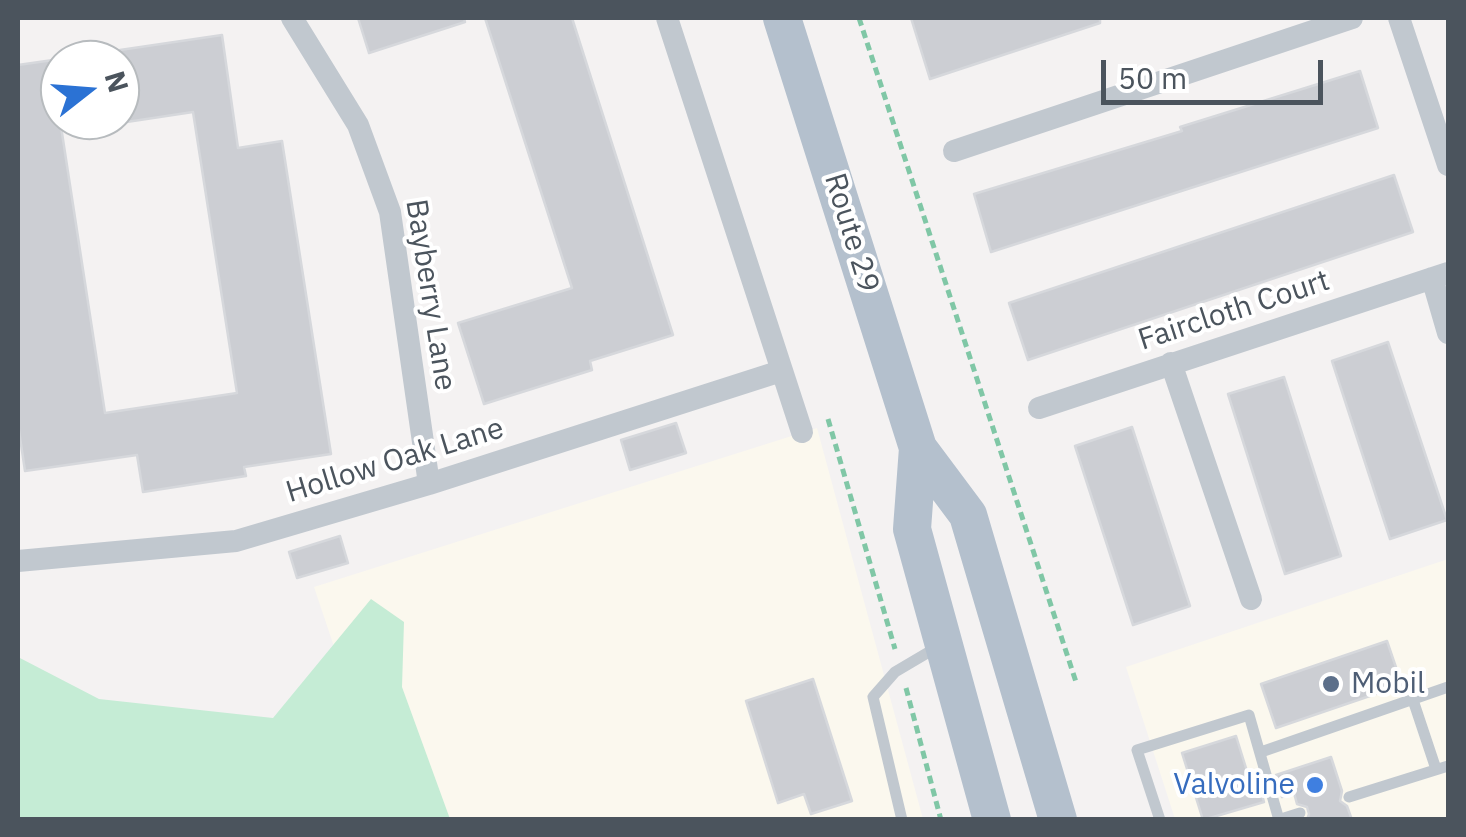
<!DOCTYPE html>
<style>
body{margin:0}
#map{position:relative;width:1466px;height:837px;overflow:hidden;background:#f4f2f2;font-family:"IBM Plex Sans",sans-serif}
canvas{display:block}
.frame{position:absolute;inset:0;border:20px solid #4b545d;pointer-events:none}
.north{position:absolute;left:40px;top:40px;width:100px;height:100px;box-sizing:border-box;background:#fff;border:2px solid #b7bbbe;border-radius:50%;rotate:73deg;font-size:28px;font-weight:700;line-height:40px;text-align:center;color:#4b545d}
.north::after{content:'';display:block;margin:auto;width:35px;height:45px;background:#2b72d4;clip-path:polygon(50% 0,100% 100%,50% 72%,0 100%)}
.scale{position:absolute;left:1101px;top:60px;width:222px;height:45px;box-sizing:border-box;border:5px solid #4b545d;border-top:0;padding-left:12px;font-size:30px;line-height:35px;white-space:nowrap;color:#4b545d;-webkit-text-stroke:8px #fff;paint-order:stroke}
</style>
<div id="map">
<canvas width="1466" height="837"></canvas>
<div class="frame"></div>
<div class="north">N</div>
<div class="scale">50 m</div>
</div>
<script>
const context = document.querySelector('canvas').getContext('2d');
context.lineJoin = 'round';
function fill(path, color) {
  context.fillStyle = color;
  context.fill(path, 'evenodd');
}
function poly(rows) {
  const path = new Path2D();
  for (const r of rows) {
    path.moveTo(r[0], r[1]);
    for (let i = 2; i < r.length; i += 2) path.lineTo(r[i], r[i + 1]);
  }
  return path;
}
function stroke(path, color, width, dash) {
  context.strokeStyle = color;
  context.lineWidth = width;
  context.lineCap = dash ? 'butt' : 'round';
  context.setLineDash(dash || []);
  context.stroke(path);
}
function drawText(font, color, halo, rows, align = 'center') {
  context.font = font + ' "IBM Plex Sans",sans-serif';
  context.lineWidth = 8;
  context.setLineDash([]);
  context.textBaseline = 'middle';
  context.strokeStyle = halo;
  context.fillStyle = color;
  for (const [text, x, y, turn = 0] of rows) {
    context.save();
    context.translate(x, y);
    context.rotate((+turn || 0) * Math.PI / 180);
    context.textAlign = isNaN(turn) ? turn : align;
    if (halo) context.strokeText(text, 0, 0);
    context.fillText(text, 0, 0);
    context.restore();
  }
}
const commercial = poly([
 [817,428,923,819,392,819,314,587],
 [1448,559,1448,819,1175,819,1126,667]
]);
const green = poly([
 [371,599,404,622,402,687,450,819,18,819,18,657,99,699,273,718]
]);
const building = poly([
 [358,18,464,18,465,22,369,53,358,18],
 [485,18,572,18,673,335,590,361,592,370,484,404,458,323,572,288,485,18],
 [911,18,1100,18,1100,23,930,79,911,18],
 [222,35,238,148,282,141,331,454,244,467,246,476,143,492,137,455,25,471,18,424,18,65,60,59,60,120,105,413,237,393,193,112,120,123,120,50,222,35],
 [1360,71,1378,128,991,252,974,194,1182,131,1180,127,1360,71],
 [1394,175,1413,232,1028,360,1009,303,1394,175],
 [1388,342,1447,520,1390,539,1332,361,1388,342],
 [1284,377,1341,556,1285,574,1228,394,1284,377],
 [676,423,686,453,630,470,621,440,676,423],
 [1132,427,1190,606,1133,625,1075,446,1132,427],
 [340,536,348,563,297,578,289,552,340,536],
 [1387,641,1402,685,1276,728,1261,684,1387,641],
 [813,679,852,801,811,814,804,794,778,803,746,701,813,679],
 [1236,736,1251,784,1258,781,1264,802,1203,820,1182,753,1236,736],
 [1331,757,1342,791,1340,801,1347,806,1352,820,1307,820,1309,814,1307,807,1297,804,1294,793,1282,797,1276,775,1331,757]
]);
const path = poly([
 [859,18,1077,685],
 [828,419,895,649],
 [906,688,941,820]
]);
const lane = poly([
 [1413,700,1436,769],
 [1261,752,1448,687],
 [1349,797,1448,766],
 [1281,819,1300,813],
 [902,820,873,697,895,672,939,646],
 [1160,820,1137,750,1249,715,1279,820]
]);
const street = poly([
 [292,18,358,125,390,212,429,484],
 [667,18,802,432],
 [1399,18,1448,165],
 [954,151,1352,18],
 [1432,278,1448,333],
 [1171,363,1251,599],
 [1039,408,1448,273],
 [18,561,236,541,429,484,781,371]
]);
const primary = poly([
 [782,18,918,448,968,515,1058,820],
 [918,448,912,529,992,820]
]);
const markers = [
 [1331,684,10,"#5c6f8a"],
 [1315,785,10,"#3f7fe0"]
];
const streetNames = [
 ["Route 29",851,233,73],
 ["Bayberry Lane",430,295,81],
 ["Faircloth Court",1234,311,-18],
 ["Hollow Oak Lane",395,461,-17]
];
const serviceNames = [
 ["Mobil",1351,684]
];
const shopNames = [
 ["Valvoline",1295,785]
];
fill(commercial, '#fbf8ee');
fill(green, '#c5ecd5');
fill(building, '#ccced3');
stroke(building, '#d6d8dc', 2.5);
stroke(path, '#80c7a6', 5, [8, 5]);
stroke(lane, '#c1c8cf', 11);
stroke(street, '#c1c8cf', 22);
stroke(primary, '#b4c0cd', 38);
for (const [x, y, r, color] of markers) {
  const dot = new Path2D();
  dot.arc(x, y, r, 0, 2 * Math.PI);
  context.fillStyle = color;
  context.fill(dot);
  stroke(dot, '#fff', 4);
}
drawText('30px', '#4b545d', '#fff', streetNames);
drawText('30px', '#4e5e75', '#fff', serviceNames, 'left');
drawText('30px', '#366cbe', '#fff', shopNames, 'right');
</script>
